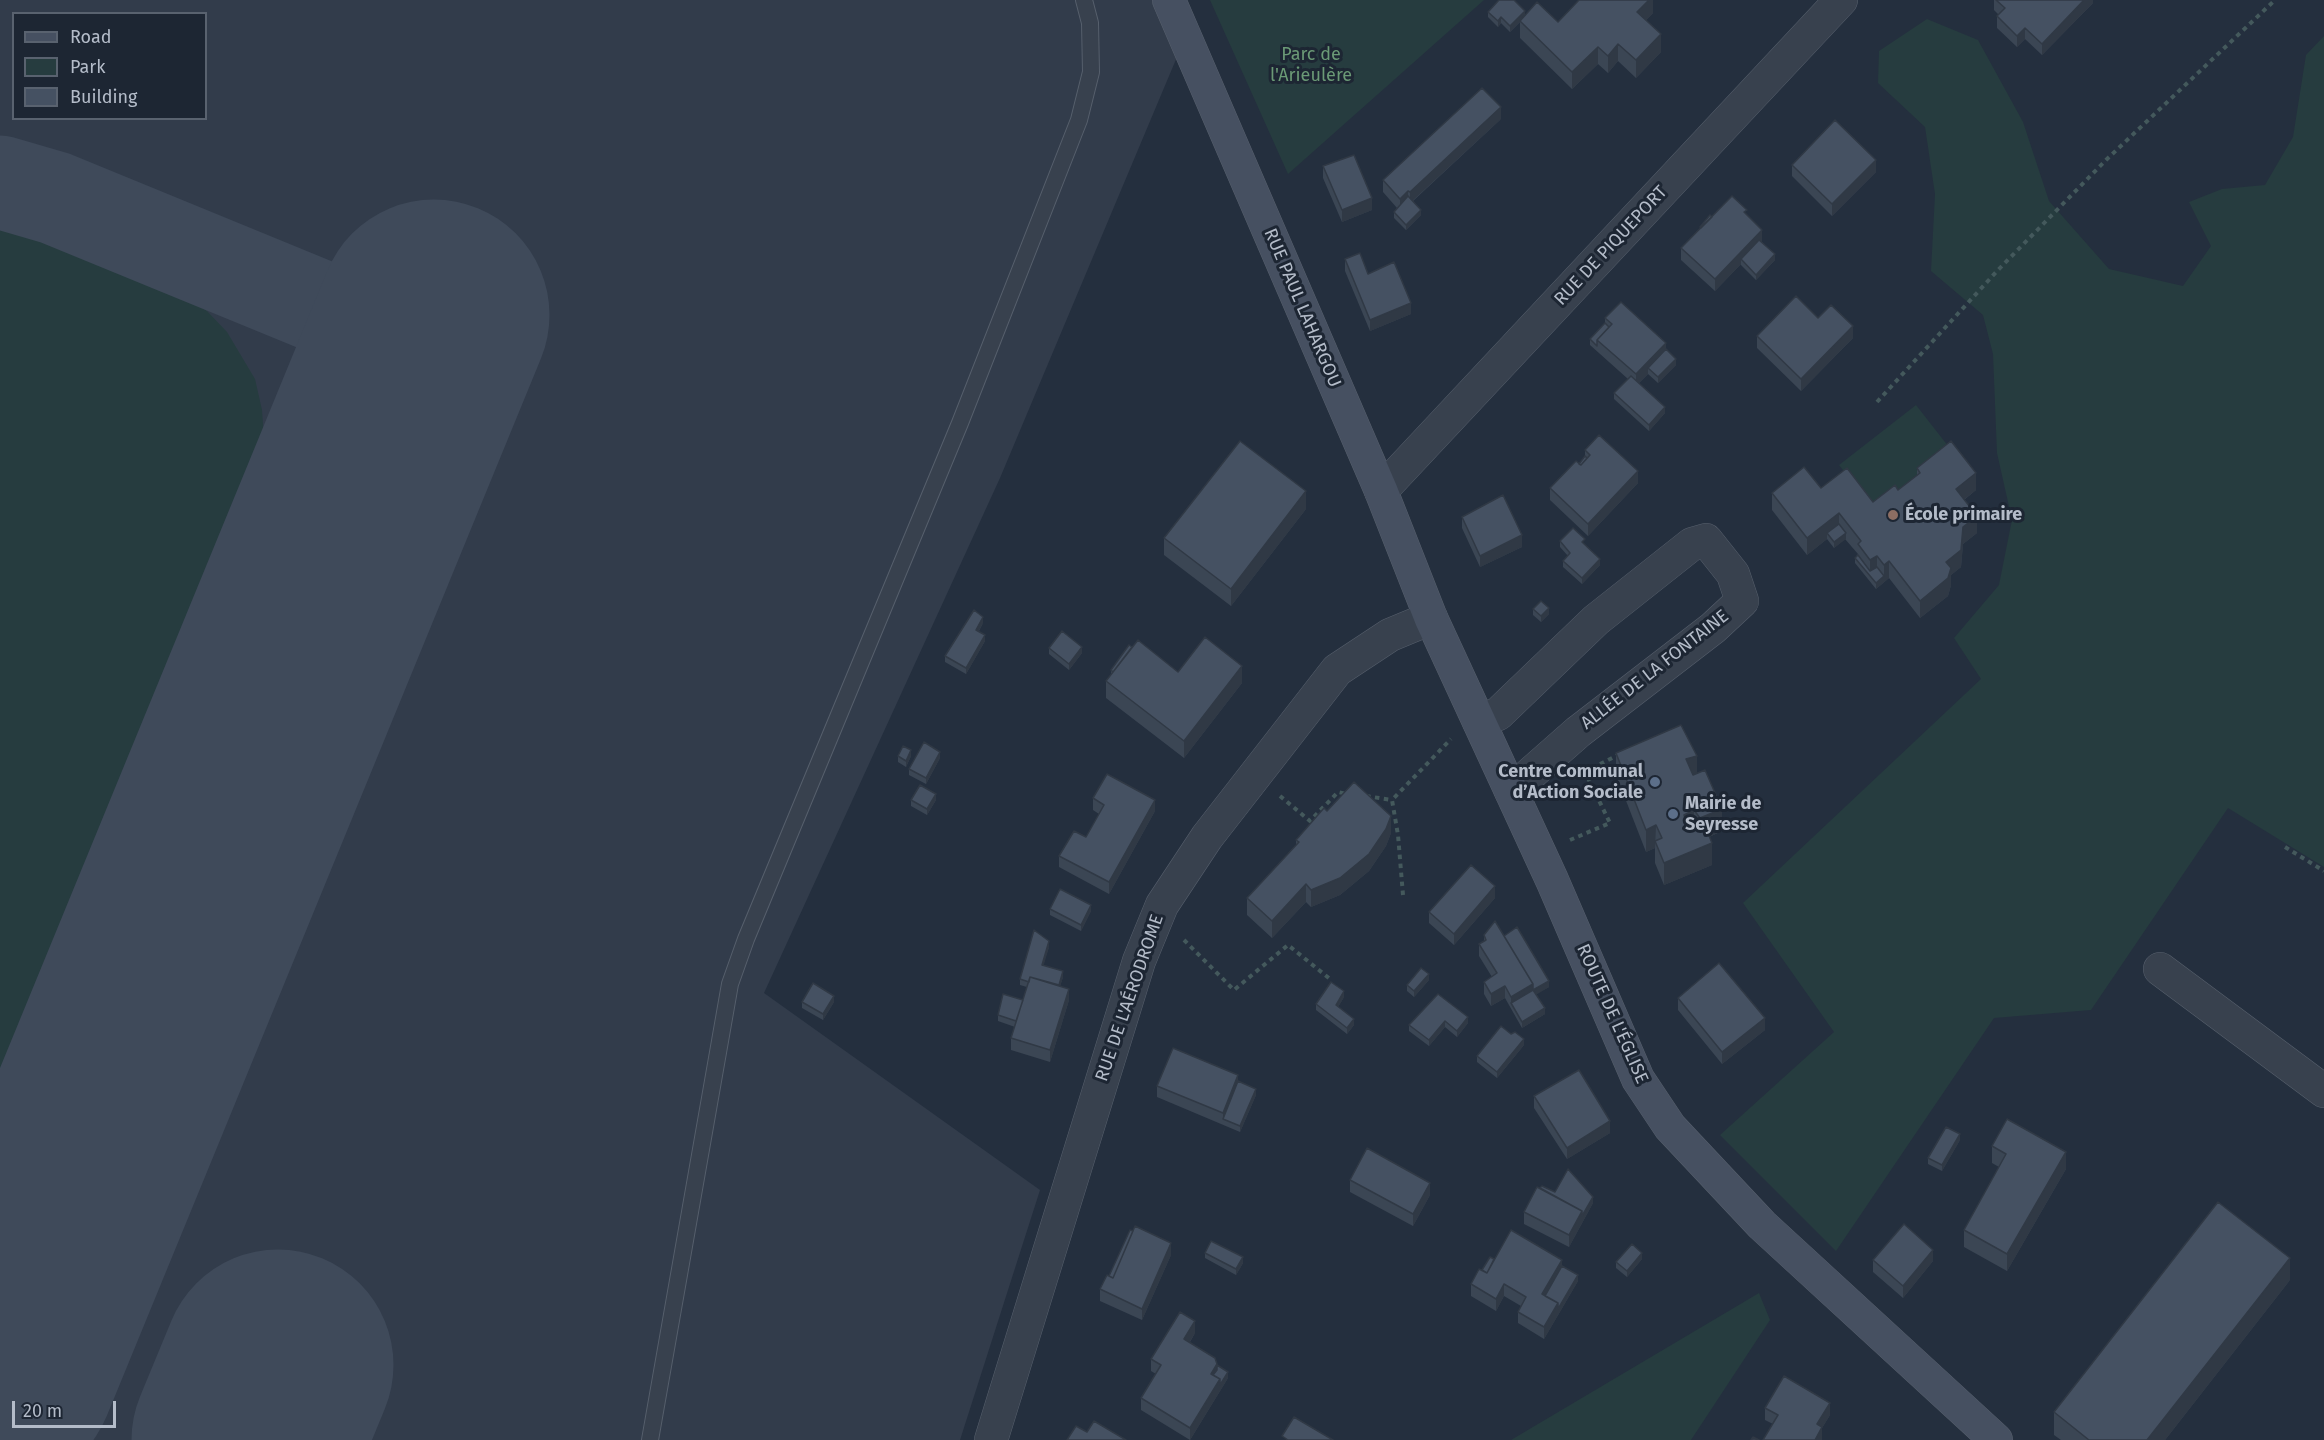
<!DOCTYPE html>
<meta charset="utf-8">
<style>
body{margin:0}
#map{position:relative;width:2324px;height:1440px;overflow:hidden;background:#242f3e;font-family:"Fira Sans",sans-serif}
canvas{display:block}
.legend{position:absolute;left:12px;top:12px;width:195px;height:108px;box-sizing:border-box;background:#1d2633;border:2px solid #59626f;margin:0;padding:8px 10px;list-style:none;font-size:18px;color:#b4bcc9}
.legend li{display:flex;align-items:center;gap:12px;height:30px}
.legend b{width:30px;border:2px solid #59626f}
.scale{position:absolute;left:12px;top:1401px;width:104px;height:27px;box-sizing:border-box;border:3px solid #b4bcc9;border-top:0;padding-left:8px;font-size:18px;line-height:21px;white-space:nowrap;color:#b4bcc9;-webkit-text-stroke:4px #1d2633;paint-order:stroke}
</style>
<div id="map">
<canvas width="2324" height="1440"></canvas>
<ul class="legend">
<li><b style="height:8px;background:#465061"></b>Road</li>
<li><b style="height:16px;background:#263c3f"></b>Park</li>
<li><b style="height:16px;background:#455162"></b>Building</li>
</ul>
<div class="scale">20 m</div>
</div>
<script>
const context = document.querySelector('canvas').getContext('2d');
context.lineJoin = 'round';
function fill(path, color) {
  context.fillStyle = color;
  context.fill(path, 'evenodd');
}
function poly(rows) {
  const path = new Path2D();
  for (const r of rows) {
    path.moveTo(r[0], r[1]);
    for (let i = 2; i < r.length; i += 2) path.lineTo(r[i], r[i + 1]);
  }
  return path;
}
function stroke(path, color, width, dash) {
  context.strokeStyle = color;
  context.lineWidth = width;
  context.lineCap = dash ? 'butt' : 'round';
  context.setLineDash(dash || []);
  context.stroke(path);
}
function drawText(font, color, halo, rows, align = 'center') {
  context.font = font + ' "Fira Sans",sans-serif';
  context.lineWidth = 6;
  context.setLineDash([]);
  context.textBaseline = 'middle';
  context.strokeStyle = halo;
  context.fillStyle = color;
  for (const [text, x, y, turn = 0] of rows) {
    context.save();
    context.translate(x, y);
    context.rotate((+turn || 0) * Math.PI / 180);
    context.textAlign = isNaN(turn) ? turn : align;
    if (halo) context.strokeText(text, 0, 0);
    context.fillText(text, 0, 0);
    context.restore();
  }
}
const airport = poly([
 [0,0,1152,0,1177,57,1000,478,764,993,1040,1190,960,1440,0,1440],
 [14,14,206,14,206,118,14,118]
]);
const green = poly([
 [1210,0,1484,0,1288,174],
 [1927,19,1978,40,2023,122,2049,201,2109,269,2183,286,2211,246,2189,202,2222,189,2265,185,2293,137,2306,55,2324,36,2324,867,2228,808,2091,1010,1994,1018,1836,1251,1720,1135,1834,1032,1743,903,1981,679,1954,638,1999,585,2012,520,1997,453,1993,354,1983,315,1931,271,1935,194,1925,127,1878,83,1879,51],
 [0,219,28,228,179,293,207,311,227,332,255,379,262,410,264,439,258,463,0,1092],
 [1916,405,1952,451,1875,511,1839,465],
 [1759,1293,1770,1320,1691,1440,1511,1440]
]);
const taxiway = poly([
 [0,182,55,198,372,328,385,341,393,355,397,368,397,388,390,409,357,487]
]);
const runway = poly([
 [0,1372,434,315],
 [247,1440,278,1365]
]);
const path = poly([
 [1877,402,1998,270,2106,160,2275,0],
 [1592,768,1620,754],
 [1280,796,1310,821,1338,792,1347,794],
 [1366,796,1392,800],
 [1570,840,1610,823,1585,772],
 [2285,847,2324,871],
 [1403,895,1398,835,1392,800,1451,739],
 [1184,940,1234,990,1288,945,1330,979]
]);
const lane = poly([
 [650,1440,730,984,746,939,960,423,1079,120,1091,72,1090,23,1084,0]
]);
const street = poly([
 [1381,491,1841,0],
 [1479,721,1498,714,1596,620,1692,544,1706,540,1733,574,1742,601,1713,628,1578,732,1511,791],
 [2160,969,2324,1091],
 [991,1440,1139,961,1162,905,1207,837,1337,670,1390,635,1431,618]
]);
const secondary = poly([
 [1169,0,1381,491,1431,618,1552,880,1638,1079,1670,1127,1762,1225,1996,1440]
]);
const wall = poly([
 [1653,0,1653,13,1646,20,1661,52,1636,78,1618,61,1608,73,1598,64,1572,89,1520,38,1520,22,1510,32,1501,23,1498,27,1488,17,1488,12,1525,16,1558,22],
 [1994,0,2093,0,2093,3,2042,55,2025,39,2017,47,1997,28,1997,16,1999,15,1994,10],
 [1501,119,1413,201,1421,215,1406,230,1394,218,1394,212,1397,208,1383,192,1383,180],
 [1792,165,1876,172,1832,216,1792,176],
 [1323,166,1372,210,1342,222,1323,178],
 [1747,215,1762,242,1775,260,1756,280,1741,265,1741,264,1715,291,1681,260,1681,248,1700,229,1700,227,1712,217],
 [1345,259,1368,274,1411,314,1370,331,1345,271],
 [1605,318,1666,349,1676,365,1658,383,1648,374,1639,383,1665,413,1649,431,1614,399,1614,393,1628,379,1590,345,1590,339,1605,323],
 [1818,318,1853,338,1801,391,1757,348,1757,336],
 [1585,450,1638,483,1588,536,1550,500,1550,488,1579,464,1585,456],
 [1917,468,1976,490,1964,500,1977,533,1963,544,1961,567,1951,575,1951,585,1948,596,1920,618,1889,578,1876,589,1855,563,1855,558,1858,554,1845,539,1834,548,1827,539,1807,555,1772,510,1772,493,1821,488,1873,502,1898,490,1917,476],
 [1306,509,1231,606,1164,555,1164,538],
 [1462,517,1522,547,1480,567,1462,528],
 [1560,541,1585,545,1600,565,1582,584,1563,567,1563,561,1568,556,1560,547],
 [1533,609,1549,614,1541,622,1533,615],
 [983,623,979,631,985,641,966,674,945,662,945,656],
 [1132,647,1178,672,1242,683,1184,758,1106,698,1106,681,1111,675,1111,670],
 [1049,648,1082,653,1069,670,1049,654],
 [1616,753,1697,774,1722,831,1709,837,1712,865,1664,885,1655,863,1655,848,1646,852,1616,775],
 [898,756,911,756,906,767,898,762],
 [940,758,926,784,909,775,909,769],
 [1093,798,1155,811,1109,894,1059,867,1059,856,1086,837,1099,814,1093,810],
 [911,800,936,800,927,815,911,806],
 [1327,811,1391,833,1386,846,1369,871,1340,895,1311,907,1306,902,1272,938,1247,915,1247,898,1296,845,1296,840],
 [1495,898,1454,945,1429,923,1429,912],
 [1050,909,1091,911,1081,931,1050,915],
 [1484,935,1504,936,1549,987,1536,994,1545,1014,1522,1028,1505,998,1491,1006,1484,994,1484,982,1492,977,1479,956,1479,944,1484,942],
 [1049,947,1043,965,1063,977,1060,986,1069,1000,1050,1062,1011,1050,1011,1038,1015,1027,998,1021,998,1015,1023,1000,1027,987,1020,985,1020,979],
 [1429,980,1414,997,1407,991,1407,985],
 [1438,994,1468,1023,1457,1037,1445,1027,1429,1046,1409,1031,1409,1025],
 [1344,997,1338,1007,1354,1025,1347,1034,1316,1010,1316,1004],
 [1678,998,1765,1030,1722,1064,1678,1010],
 [802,1002,834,1002,823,1020,802,1008],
 [1524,1045,1497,1078,1477,1062,1477,1056],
 [1238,1081,1256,1095,1240,1132,1157,1097,1157,1086],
 [1534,1096,1610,1133,1567,1159,1534,1108],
 [1960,1140,1942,1171,1928,1164,1928,1158],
 [1992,1146,2066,1169,2007,1271,1964,1247,1964,1230,1999,1167,1992,1163],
 [1350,1180,1430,1195,1413,1226,1350,1192],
 [1555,1192,1593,1203,1569,1247,1524,1224,1524,1212],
 [1205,1253,1243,1263,1236,1275,1205,1258],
 [1171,1255,1142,1320,1100,1301,1100,1289,1109,1276],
 [1494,1259,1562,1266,1578,1281,1544,1339,1518,1323,1518,1312,1521,1306,1504,1296,1496,1311,1471,1296,1471,1284,1482,1270],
 [1642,1259,1627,1277,1616,1268,1616,1262],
 [1873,1260,1933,1261,1903,1298,1873,1272],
 [2290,1280,2165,1440,2061,1440,2054,1435,2054,1412],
 [1195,1333,1190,1342,1217,1365,1228,1378,1190,1440,1141,1410,1141,1398,1156,1374,1151,1371,1151,1359],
 [1765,1408,1830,1415,1822,1428,1822,1440,1763,1440,1773,1424,1765,1420]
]);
const shadedWall = poly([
 [1649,0,1653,0,1653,13,1637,29,1637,12],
 [2084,0,2093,0,2093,3,2042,55,2042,44],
 [1525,11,1525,17,1510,32,1510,26],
 [1501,17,1501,23,1498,27,1498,21],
 [2025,28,2025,39,2017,47,2017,36],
 [1661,34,1661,52,1636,78,1636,60],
 [1618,44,1618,61,1608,73,1608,56],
 [1598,47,1598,64,1572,89,1572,72],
 [1501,107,1501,119,1410,203,1410,192],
 [1876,160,1876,172,1832,216,1832,204],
 [1408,191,1408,202,1400,210,1400,199],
 [1372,198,1372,210,1342,222,1342,210],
 [1421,210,1421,215,1406,230,1406,225],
 [1762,230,1762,242,1741,259,1741,264,1715,291,1715,279],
 [1775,254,1775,260,1756,280,1756,275],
 [1411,303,1411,314,1370,331,1370,320],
 [1853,326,1853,338,1801,391,1801,379],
 [1666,343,1666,355,1648,368,1648,374,1636,386,1636,374],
 [1676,359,1676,365,1658,383,1658,377],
 [1665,407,1665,413,1649,431,1649,425],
 [1638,471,1638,483,1588,536,1588,524],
 [1976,473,1976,490,1956,506,1956,489],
 [1306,491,1306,509,1231,606,1231,589],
 [1839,513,1839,530,1827,533,1827,539,1807,555,1807,538],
 [1977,516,1977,533,1963,544,1961,567,1951,575,1951,585,1948,596,1920,618,1920,601,1963,527],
 [1846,533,1846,539,1834,548,1834,542],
 [1522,535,1522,547,1480,567,1480,556],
 [1877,556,1877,573,1870,577,1870,560],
 [1600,559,1600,565,1582,584,1582,578],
 [1889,561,1889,578,1876,589,1876,583,1884,576,1884,565],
 [1549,608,1549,614,1541,622,1541,616],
 [983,617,983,623,976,636,976,630],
 [985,635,985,641,966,674,966,668],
 [1082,647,1082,653,1069,670,1069,664],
 [1242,666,1242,683,1184,758,1184,741],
 [911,750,911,756,906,767,906,761],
 [940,752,940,758,926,784,926,778],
 [1697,756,1697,778,1686,782,1686,759],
 [936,794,936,800,927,815,927,809],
 [1155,800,1155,811,1109,894,1109,882],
 [1722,809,1722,831,1700,841,1700,818],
 [1694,810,1694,832,1684,837,1684,815],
 [1391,816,1391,833,1386,846,1369,871,1340,895,1311,907,1311,890],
 [1656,825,1655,848,1646,852,1646,830],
 [1712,843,1712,865,1664,885,1664,863],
 [1306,884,1306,902,1272,938,1272,921],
 [1495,886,1495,898,1454,945,1454,934],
 [1091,905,1091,911,1081,931,1081,925],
 [1049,941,1049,947,1042,971,1042,965],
 [1063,971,1063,977,1057,997,1057,991],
 [1429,974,1429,980,1414,997,1414,991],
 [1549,981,1549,987,1514,1008,1511,1003,1511,997,1533,984],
 [1505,986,1505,998,1491,1006,1491,994],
 [1069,989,1069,1000,1050,1062,1050,1050],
 [1344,991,1344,997,1336,1011,1336,1005],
 [834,996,834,1002,823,1020,823,1014],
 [1545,1008,1545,1014,1522,1028,1522,1022],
 [1468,1017,1468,1023,1457,1037,1457,1031],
 [1765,1018,1765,1030,1722,1064,1722,1052],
 [1354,1019,1354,1025,1347,1034,1347,1028],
 [1445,1021,1445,1027,1429,1046,1429,1040],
 [1524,1039,1524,1045,1497,1078,1497,1072],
 [1238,1075,1238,1087,1223,1119,1223,1113],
 [1256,1089,1256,1095,1240,1132,1240,1126],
 [1610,1121,1610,1133,1567,1159,1567,1148],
 [1960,1134,1960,1140,1942,1171,1942,1165],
 [2066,1152,2066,1169,2007,1271,2007,1254],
 [1430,1183,1430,1195,1413,1226,1413,1214],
 [1593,1197,1593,1203,1569,1247,1569,1235,1582,1211],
 [1171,1243,1171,1255,1142,1320,1142,1309],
 [1933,1250,1933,1261,1903,1298,1903,1286],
 [1642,1253,1642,1259,1627,1277,1627,1271],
 [1243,1257,1243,1263,1236,1275,1236,1269],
 [2290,1258,2290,1280,2165,1440,2147,1440],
 [1562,1260,1562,1272,1545,1301,1542,1294],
 [1578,1275,1578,1281,1544,1339,1544,1327,1558,1303],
 [1504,1284,1504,1296,1496,1311,1496,1299],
 [1195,1321,1195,1333,1184,1351,1184,1339],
 [1217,1364,1217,1376,1213,1381,1211,1374],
 [1228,1372,1228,1378,1190,1440,1190,1428,1220,1379],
 [1830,1403,1830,1415,1822,1428,1822,1440,1815,1440,1817,1424]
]);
const building = poly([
 [1499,0,1514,0,1525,11,1510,26,1501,17,1498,21,1488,12,1499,0],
 [1579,0,1649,0,1637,12,1661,34,1636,60,1618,44,1608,56,1598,47,1572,72,1520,21,1537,2,1558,22,1579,0],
 [1996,0,2084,0,2042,44,2025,28,2017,36,1997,16,2005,8,1996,0],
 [1482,88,1501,107,1410,192,1408,191,1400,199,1383,180,1482,88],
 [1835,120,1876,160,1832,204,1792,165,1835,120],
 [1354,155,1372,198,1342,210,1323,166,1354,155],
 [1408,196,1421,210,1406,225,1394,212,1408,196],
 [1732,196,1747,210,1744,212,1762,230,1715,279,1681,248,1732,196],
 [1710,215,1712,217,1701,228,1700,227,1710,215],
 [1759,240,1775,254,1756,275,1741,259,1759,240],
 [1360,253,1368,274,1394,262,1411,303,1370,320,1345,259,1360,253],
 [1796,296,1818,318,1831,305,1853,326,1801,379,1757,336,1796,296],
 [1621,302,1666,343,1636,374,1597,340,1612,324,1605,318,1621,302],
 [1605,323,1609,327,1597,340,1597,346,1590,339,1605,323],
 [1666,349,1676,359,1658,377,1648,368,1666,349],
 [1631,376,1665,407,1649,425,1614,393,1631,376],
 [1599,435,1638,471,1588,524,1550,488,1576,461,1581,465,1590,455,1585,450,1599,435],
 [1240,441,1306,491,1231,589,1164,538,1240,441],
 [1951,441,1976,473,1956,489,1977,516,1963,527,1961,550,1946,562,1951,568,1948,578,1920,601,1889,561,1884,565,1877,556,1870,560,1858,544,1861,541,1839,513,1807,538,1772,493,1804,467,1821,488,1847,468,1873,502,1895,485,1898,490,1920,473,1917,468,1951,441],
 [1585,456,1587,458,1581,465,1579,464,1585,456],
 [1503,495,1522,535,1480,556,1462,517,1503,495],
 [1839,524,1846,533,1834,542,1827,533,1839,524],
 [1573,528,1585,539,1582,542,1600,559,1582,578,1563,561,1570,553,1560,541,1573,528],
 [1858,555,1870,571,1877,567,1884,576,1876,583,1855,558,1858,555],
 [1541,601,1549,608,1541,616,1533,609,1541,601],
 [974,610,983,617,976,630,985,635,966,668,945,656,974,610],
 [1062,631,1082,647,1069,664,1049,648,1062,631],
 [1205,637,1242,666,1184,741,1106,681,1138,640,1178,672,1205,637],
 [1129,645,1132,647,1113,672,1111,670,1129,645],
 [1681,725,1697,756,1686,759,1693,775,1705,770,1722,809,1700,818,1694,810,1684,815,1688,827,1703,821,1712,843,1664,863,1655,841,1662,838,1656,825,1646,830,1616,753,1681,725],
 [924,742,940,752,926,778,909,769,924,742],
 [903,746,911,750,906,761,898,756,903,746],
 [1107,774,1155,800,1109,882,1059,856,1074,831,1086,837,1104,805,1093,798,1107,774],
 [1354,782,1391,816,1386,829,1369,854,1340,878,1311,890,1306,884,1272,921,1247,898,1299,842,1296,840,1324,808,1327,811,1354,782],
 [920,785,936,794,927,809,911,800,920,785],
 [1471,865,1495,886,1454,934,1429,912,1471,865],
 [1060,889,1091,905,1081,925,1050,909,1060,889],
 [1495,921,1533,984,1511,997,1505,986,1491,994,1484,982,1497,973,1479,944,1486,940,1484,935,1495,921],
 [1517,927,1549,981,1533,990,1533,984,1504,936,1517,927],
 [1034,930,1049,941,1042,965,1063,971,1059,985,1030,977,1029,982,1020,979,1034,930],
 [1719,963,1765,1018,1722,1052,1678,998,1719,963],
 [1421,968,1429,974,1414,991,1407,985,1421,968],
 [1030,977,1069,989,1050,1050,1011,1038,1030,977],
 [1331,982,1344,991,1336,1005,1354,1019,1347,1028,1316,1004,1331,982],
 [813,983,834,996,823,1014,802,1002,813,983],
 [1533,990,1545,1008,1522,1022,1511,1003,1533,990],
 [1003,994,1023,1000,1016,1021,998,1015,1003,994],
 [1438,994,1468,1017,1457,1031,1445,1021,1429,1040,1409,1025,1438,994],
 [1501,1026,1511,1034,1515,1032,1524,1039,1497,1072,1477,1056,1501,1026],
 [1173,1048,1238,1075,1223,1113,1157,1086,1173,1048],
 [1579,1070,1610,1121,1567,1148,1534,1096,1579,1070],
 [1238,1081,1256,1089,1240,1126,1223,1119,1238,1081],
 [2007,1119,2066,1152,2007,1254,1964,1230,2006,1154,1992,1146,2007,1119],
 [1946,1127,1960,1134,1942,1165,1928,1158,1946,1127],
 [1367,1148,1430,1183,1413,1214,1350,1180,1367,1148],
 [1568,1169,1593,1197,1582,1216,1582,1211,1540,1188,1542,1186,1555,1192,1568,1169],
 [1537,1187,1582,1211,1569,1235,1524,1212,1537,1187],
 [2218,1202,2290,1258,2147,1440,2089,1440,2054,1412,2218,1202],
 [1904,1224,1933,1250,1903,1286,1873,1260,1904,1224],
 [1135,1226,1171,1243,1142,1309,1100,1289,1107,1275,1113,1278,1135,1226],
 [1130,1230,1133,1231,1113,1278,1109,1276,1130,1230],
 [1511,1230,1562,1260,1542,1294,1558,1303,1544,1327,1518,1312,1526,1297,1504,1284,1496,1299,1471,1284,1479,1269,1487,1273,1511,1230],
 [1211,1241,1243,1257,1236,1269,1205,1253,1211,1241],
 [1632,1244,1642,1253,1627,1271,1616,1262,1632,1244],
 [1490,1257,1494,1259,1487,1273,1482,1270,1490,1257],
 [1562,1266,1578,1275,1558,1309,1558,1303,1545,1296,1562,1266],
 [1180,1312,1195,1321,1184,1339,1215,1358,1217,1364,1211,1374,1220,1379,1190,1428,1141,1398,1161,1365,1151,1359,1180,1312],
 [1217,1365,1228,1372,1220,1385,1220,1379,1213,1375,1217,1370,1217,1365],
 [1784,1376,1830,1403,1817,1424,1822,1427,1815,1440,1763,1440,1778,1415,1765,1408,1784,1376],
 [1294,1417,1333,1440,1288,1440,1282,1436,1294,1417],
 [1094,1421,1126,1440,1067,1440,1076,1426,1087,1432,1094,1421],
 [1753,1437,1759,1440,1751,1440,1753,1437]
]);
const markers = [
 [1893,515,6,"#8d6e63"],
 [1655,782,6,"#5c6f8a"],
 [1673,814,6,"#5c6f8a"]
];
const parkNames = [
 ["Parc de",1311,55],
 ["l'Arieulère",1311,76]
];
const streetNames = [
 ["RUE DE PIQUEPORT",1611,246,-47],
 ["RUE PAUL LAHARGOU",1302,308,67],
 ["ALLÉE DE LA FONTAINE",1655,670,-38],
 ["RUE DE L'AÉRODROME",1130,998,-71],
 ["ROUTE DE L'ÉGLISE",1612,1014,66]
];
const poiNames = [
 ["École primaire",1905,515],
 ["Centre Communal",1643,772,"right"],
 ["d’Action Sociale",1643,793,"right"],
 ["Mairie de",1685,804],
 ["Seyresse",1685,825]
];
fill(airport, '#323c4b');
fill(green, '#263c3f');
stroke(taxiway, '#3f4a5a', 93);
stroke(runway, '#3f4a5a', 231);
stroke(lane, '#565f6c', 18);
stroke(street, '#565f6c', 34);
stroke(secondary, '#565f6c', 34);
stroke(path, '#44595c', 4, [4.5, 4.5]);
stroke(lane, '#38414e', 16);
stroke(street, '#38414e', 33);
stroke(secondary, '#465061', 33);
fill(wall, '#3b4654');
fill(shadedWall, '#303945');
fill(building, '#455162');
stroke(building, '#303945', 1.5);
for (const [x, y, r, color] of markers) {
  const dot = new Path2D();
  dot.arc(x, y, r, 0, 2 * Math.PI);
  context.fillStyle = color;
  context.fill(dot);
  stroke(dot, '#1d2633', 2);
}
drawText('18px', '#6b9a76', '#1d2633', parkNames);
drawText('18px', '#b4bcc9', '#1d2633', streetNames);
drawText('bold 18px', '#b4bcc9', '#1d2633', poiNames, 'left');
</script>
